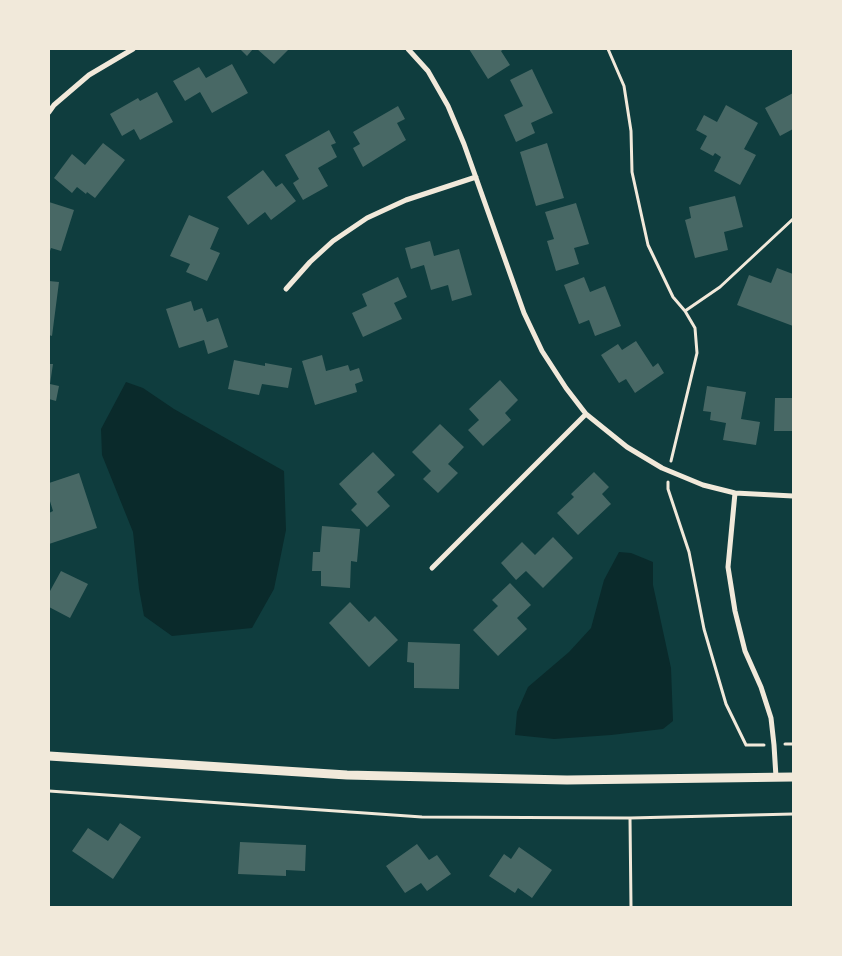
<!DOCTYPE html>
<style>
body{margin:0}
#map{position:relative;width:842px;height:956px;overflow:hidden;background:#0f3d3e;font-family:"Fira Sans Condensed",sans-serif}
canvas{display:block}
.frame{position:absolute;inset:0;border:50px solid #f1e9da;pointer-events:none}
</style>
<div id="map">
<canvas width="842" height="956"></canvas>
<div class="frame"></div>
</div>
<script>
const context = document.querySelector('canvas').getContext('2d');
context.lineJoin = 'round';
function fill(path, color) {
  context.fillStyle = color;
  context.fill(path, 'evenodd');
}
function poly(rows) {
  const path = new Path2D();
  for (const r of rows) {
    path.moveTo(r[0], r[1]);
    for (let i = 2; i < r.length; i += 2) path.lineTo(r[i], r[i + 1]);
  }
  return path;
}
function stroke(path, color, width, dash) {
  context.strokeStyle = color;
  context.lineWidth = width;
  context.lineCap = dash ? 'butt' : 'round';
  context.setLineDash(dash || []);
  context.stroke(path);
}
const water = poly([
 [126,382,143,388,174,409,284,471,286,530,274,589,252,628,172,636,144,616,139,589,133,532,102,455,101,429],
 [619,552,631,553,653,562,653,585,671,668,673,721,663,729,611,735,554,739,515,735,517,712,528,687,569,652,591,628,604,580]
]);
const building = poly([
 [240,49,253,49,247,56],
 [257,49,289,49,274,64],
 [469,49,504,49,501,51,510,65,488,79],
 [232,64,248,93,212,113,200,92,185,101,173,81,199,67,206,78],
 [532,69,553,113,531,123,535,133,516,142,504,115,523,106,510,80],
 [157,92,173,122,140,140,134,129,122,136,110,114,138,98,140,101],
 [793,93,793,129,780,136,765,108],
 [726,105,758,123,744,149,756,155,740,185,714,171,721,157,715,153,713,156,700,149,707,136,696,130,704,115,717,122],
 [398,106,405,119,397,123,406,140,363,167,353,148,360,144,353,132],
 [329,130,336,143,331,145,337,157,318,168,328,186,303,200,293,183,299,179,285,155],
 [103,143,125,160,95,198,87,192,86,194,77,187,72,193,54,178,72,154,85,165],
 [547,143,564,198,536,206,520,152],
 [263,170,276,187,282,183,296,201,271,220,265,212,248,225,227,197],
 [735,196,743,227,724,232,728,250,695,258,685,220,691,218,689,207],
 [49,202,74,210,61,251,51,248,49,254],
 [576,203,589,244,574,248,579,264,556,271,547,241,554,239,545,212],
 [189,215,219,228,210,249,220,253,207,281,186,272,190,264,170,256],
 [430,241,434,256,459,249,472,295,452,301,448,285,431,290,424,265,411,269,405,248],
 [777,268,793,274,793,326,737,305,749,275,771,283],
 [398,277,407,297,394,303,402,319,363,337,352,313,367,306,362,294],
 [584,277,590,292,605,286,621,326,595,336,589,320,579,324,564,285],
 [49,281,59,282,52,336,49,335],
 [191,301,194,311,202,308,207,322,218,318,228,347,208,354,204,340,179,348,166,309],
 [636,341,653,367,658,363,664,373,635,393,626,379,619,383,601,355,618,344,622,350],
 [322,355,326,371,348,365,350,371,359,368,363,381,355,384,357,392,315,405,302,361],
 [234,360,265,366,265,363,292,368,288,388,262,384,259,395,228,389],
 [49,364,53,364,50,384,59,386,56,401,49,399],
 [500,380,518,400,505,413,511,420,483,446,468,430,479,420,469,409],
 [707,386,746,392,741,419,760,422,756,445,723,440,726,423,710,420,711,412,703,411],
 [775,398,793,398,793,431,774,431],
 [440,424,464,447,448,464,458,473,438,493,423,479,431,471,412,452],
 [373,452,395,475,377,492,390,506,367,527,351,510,357,504,339,484],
 [594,472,609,487,602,494,611,504,578,535,557,513,574,497,571,494],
 [79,473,97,528,49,544,49,513,53,511,49,498,49,483],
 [322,526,360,529,357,562,351,561,350,588,321,586,321,571,312,571,313,552,320,552],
 [553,537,573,558,543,588,526,571,516,580,501,563,522,542,535,555],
 [61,571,88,584,70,618,49,607,49,591,50,591],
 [510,583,531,605,517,618,527,629,498,656,473,630,498,606,492,600],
 [350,602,369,622,375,616,398,640,369,667,329,623],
 [408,642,460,644,459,689,414,688,414,663,407,662],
 [120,823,141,837,113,879,72,851,88,828,108,841],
 [240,842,306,845,305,871,286,870,286,876,238,874],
 [417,844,429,860,437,855,451,874,427,891,421,883,405,893,386,866],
 [519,847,552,870,532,898,518,888,515,893,489,876,504,854,511,859]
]);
const path = poly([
 [608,49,624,86,631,131,632,172,648,245,673,297,685,311,695,328,697,353,671,461],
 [685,311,720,287,793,219],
 [668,482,668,489,689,552,704,629,726,704,746,745,764,745],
 [785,744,793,744],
 [49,791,422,817,630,818,793,814],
 [630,818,631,907]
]);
const minor = poly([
 [408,49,428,71,448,106,464,144,524,313,542,351,566,388,586,414,627,447,662,468,703,485,735,493,793,496],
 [49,112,54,105,89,75,133,49],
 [286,289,310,262,333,241,367,218,406,200,476,177],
 [735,493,728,567,735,611,745,651,761,687,771,718,774,745,776,777],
 [432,568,586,414]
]);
const tertiary = poly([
 [49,756,347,775,431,777,567,780,793,777]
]);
fill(water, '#0a2a2b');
fill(building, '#486865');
stroke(path, '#f1e9da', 3);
stroke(minor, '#f1e9da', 5);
stroke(tertiary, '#f1e9da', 9);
</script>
